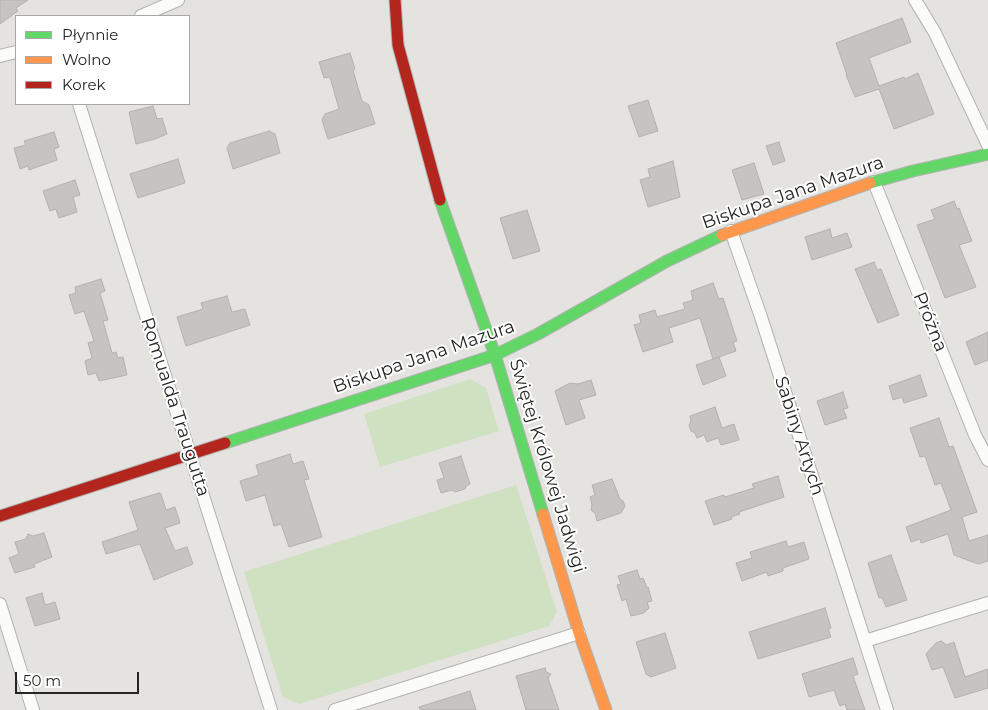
<!DOCTYPE html>
<meta charset="utf-8">
<style>
body{margin:0}
#map{position:relative;width:988px;height:710px;overflow:hidden;background:#e4e3e0;font-family:Montserrat,sans-serif}
canvas{display:block}
.legend{position:absolute;left:15px;top:15px;width:175px;height:90px;box-sizing:border-box;background:#fff;border:1px solid #a8a8a7;margin:0;padding:6px 9px;list-style:none;font-size:15px;color:#252523}
.legend li{display:flex;align-items:center;gap:10px;height:25px}
.legend b{width:25px;border:1px solid #a8a8a7}
.scale{position:absolute;left:15px;top:672px;width:124px;height:22px;box-sizing:border-box;border:2px solid #252523;border-top:0;padding-left:6px;font-size:15px;line-height:18px;white-space:nowrap;color:#252523;-webkit-text-stroke:4px #fff;paint-order:stroke}
</style>
<div id="map">
<canvas width="988" height="710"></canvas>
<ul class="legend">
<li><b style="height:6px;background:#63d668"></b>Płynnie</li>
<li><b style="height:6px;background:#ff974d"></b>Wolno</li>
<li><b style="height:6px;background:#b3261e"></b>Korek</li>
</ul>
<div class="scale">50 m</div>
</div>
<script>
const context = document.querySelector('canvas').getContext('2d');
context.lineJoin = 'round';
function fill(path, color) {
  context.fillStyle = color;
  context.fill(path, 'evenodd');
}
function poly(rows) {
  const path = new Path2D();
  for (const r of rows) {
    path.moveTo(r[0], r[1]);
    for (let i = 2; i < r.length; i += 2) path.lineTo(r[i], r[i + 1]);
  }
  return path;
}
function stroke(path, color, width, dash) {
  context.strokeStyle = color;
  context.lineWidth = width;
  context.lineCap = dash ? 'butt' : 'round';
  context.setLineDash(dash || []);
  context.stroke(path);
}
function drawText(font, color, halo, rows, align = 'center') {
  context.font = font + ' Montserrat,sans-serif';
  context.lineWidth = 4;
  context.setLineDash([]);
  context.textBaseline = 'middle';
  context.strokeStyle = halo;
  context.fillStyle = color;
  for (const [text, x, y, turn = 0] of rows) {
    context.save();
    context.translate(x, y);
    context.rotate((+turn || 0) * Math.PI / 180);
    context.textAlign = isNaN(turn) ? turn : align;
    if (halo) context.strokeText(text, 0, 0);
    context.fillText(text, 0, 0);
    context.restore();
  }
}
const green = poly([
 [470,379,486,388,499,431,380,467,364,414],
 [516,485,557,612,549,626,299,704,283,697,244,572]
]);
const building = poly([
 [0,0,28,0,16,8,18,11,0,24,0,0],
 [902,18,911,42,869,58,879,86,904,77,905,79,918,73,934,114,894,129,879,89,855,97,846,75,847,75,836,43,902,18],
 [350,53,355,69,353,70,362,101,369,105,375,124,328,139,322,120,325,114,339,109,330,77,324,78,319,62,350,53],
 [648,100,658,131,639,137,628,106,648,100],
 [153,106,157,119,162,118,167,134,155,139,136,144,129,112,153,106],
 [269,131,275,134,280,153,233,169,227,148,230,143,269,131],
 [54,132,59,147,54,149,57,160,29,170,28,166,20,169,14,148,26,145,24,141,54,132],
 [779,142,785,161,773,165,766,146,779,142],
 [178,159,185,183,138,198,130,174,178,159],
 [673,161,680,197,648,207,640,180,650,177,648,169,673,161],
 [754,163,764,194,742,200,732,170,754,163],
 [75,180,80,195,73,197,77,212,59,218,56,209,50,211,43,191,75,180],
 [954,201,957,209,959,208,972,241,959,245,976,287,945,298,917,225,935,219,931,210,954,201],
 [527,210,540,251,513,259,500,218,527,210],
 [830,229,832,238,847,233,852,247,812,260,805,237,830,229],
 [874,262,877,270,881,269,899,315,878,323,855,269,874,262],
 [101,279,105,291,100,293,108,320,103,321,112,353,116,352,118,358,123,357,127,375,99,381,96,373,88,375,85,361,92,358,88,343,94,341,84,311,75,314,69,295,76,293,75,287,101,279],
 [713,283,719,299,723,298,737,341,733,342,736,351,713,359,700,318,669,328,673,342,643,352,634,325,641,323,639,315,655,310,657,317,685,309,683,303,693,300,691,291,713,283],
 [227,296,232,312,245,309,250,325,186,346,177,317,203,309,201,303,227,296],
 [988,332,988,360,975,365,966,342,988,332],
 [719,357,726,376,703,385,696,365,719,357],
 [920,375,927,396,904,403,902,397,893,400,889,386,920,375],
 [591,380,596,395,579,400,585,418,566,425,555,391,570,383,578,384,591,380],
 [843,392,848,408,843,409,847,418,825,425,817,401,843,392],
 [715,407,722,428,734,424,739,440,721,445,718,438,707,442,704,435,697,438,695,433,691,431,689,425,691,421,690,416,715,407],
 [939,418,949,447,953,446,977,512,962,517,969,541,988,535,988,561,978,564,954,555,948,534,921,543,920,539,911,542,906,527,951,510,941,483,935,485,925,456,920,457,910,428,939,418],
 [290,454,293,464,303,461,309,479,304,480,322,537,289,547,281,524,274,526,265,495,246,501,240,481,259,475,256,465,290,454],
 [461,456,470,484,466,486,465,489,455,492,452,490,441,493,437,480,444,478,439,463,461,456],
 [778,476,784,497,739,512,740,514,731,517,732,519,714,525,705,501,724,495,725,497,754,488,752,484,778,476],
 [612,479,620,499,623,501,625,506,621,513,597,521,595,513,591,510,592,505,590,497,595,495,592,485,612,479],
 [159,493,161,494,166,510,175,507,180,523,165,528,175,551,187,547,193,564,154,580,140,544,106,554,102,542,138,530,129,502,159,493],
 [44,533,52,557,34,564,35,567,15,573,9,558,19,554,15,542,26,539,28,534,33,536,44,533],
 [786,541,788,547,804,542,809,559,783,568,783,571,768,576,767,572,742,581,736,563,752,558,750,552,786,541],
 [891,555,907,600,886,607,882,597,879,598,868,563,891,555],
 [637,570,640,579,643,578,647,588,648,587,652,601,647,602,649,608,644,613,631,616,626,599,622,601,617,585,621,584,618,576,637,570],
 [42,593,45,605,55,602,60,619,35,626,26,598,42,593],
 [825,608,831,628,828,629,831,637,758,659,749,632,825,608],
 [665,633,676,668,651,677,646,674,636,642,665,633],
 [941,641,947,645,954,642,965,677,988,669,988,688,955,698,943,667,932,670,926,654,936,643,941,641],
 [853,658,858,674,853,676,865,710,847,710,845,704,840,706,834,690,809,697,802,674,853,658],
 [545,668,546,672,551,674,548,678,559,710,526,710,516,676,545,668],
 [470,691,476,710,420,710,419,707,470,691]
]);
const street = poly([
 [915,0,935,33,988,145],
 [141,16,178,0],
 [0,56,16,52],
 [79,104,271,710],
 [874,182,975,435,988,460],
 [731,231,761,317,887,710],
 [0,604,33,710],
 [865,641,988,603],
 [335,710,579,633]
]);
const fast = poly([
 [870,183,913,171,988,154],
 [440,200,495,355,543,514],
 [225,443,495,355,538,334,667,261,722,235]
]);
const slow = poly([
 [722,235,870,183],
 [543,514,579,633,606,710]
]);
const jam = poly([
 [395,0,398,45,440,200],
 [0,516,225,443]
]);
const streetNames = [
 ["Biskupa Jana Mazura",793,193,-19],
 ["Próżna",930,322,68],
 ["Biskupa Jana Mazura",424,357,-19],
 ["Romualda Traugutta",175,407,72],
 ["Sabiny Artych",799,436,72],
 ["Świętej Królowej Jadwigi",547,466,73]
];
fill(green, '#cfe1c1');
fill(building, '#c5c4c2');
stroke(building, '#b2b1b0', 1);
stroke(street, '#b2b2b0', 14);
stroke(fast, '#b2b2b0', 13);
stroke(slow, '#b2b2b0', 13);
stroke(jam, '#b2b2b0', 13);
stroke(street, '#fbfbfa', 12);
stroke(fast, '#63d668', 11);
stroke(slow, '#ff974d', 11);
stroke(jam, '#b3261e', 11);
drawText('18px', '#252523', '#fff', streetNames);
</script>
